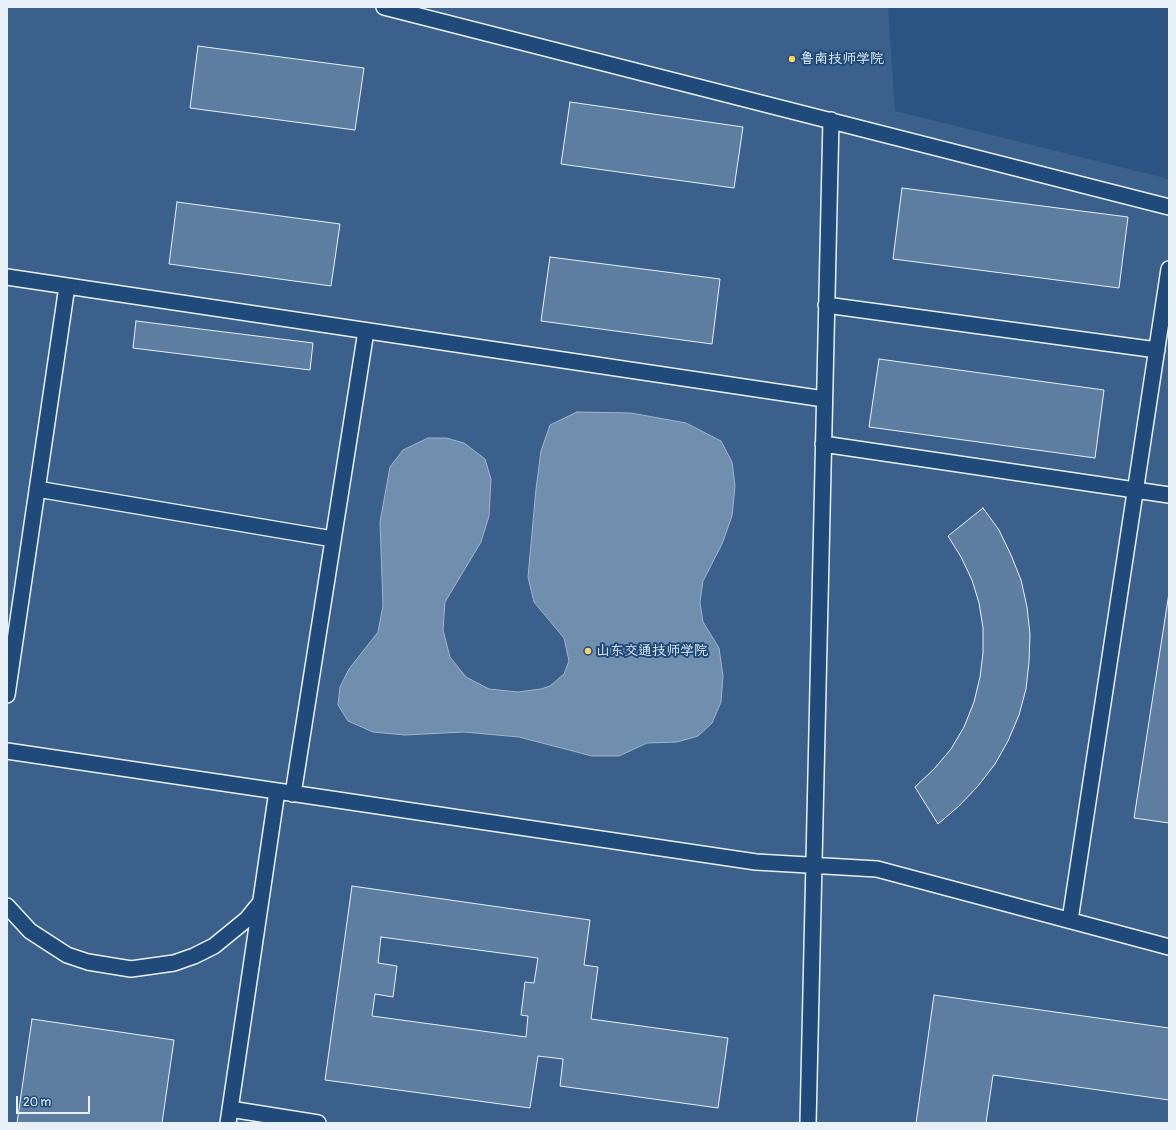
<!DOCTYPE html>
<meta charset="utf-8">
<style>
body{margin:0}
#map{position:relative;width:1176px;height:1130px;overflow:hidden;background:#2b5482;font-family:Pangolin,sans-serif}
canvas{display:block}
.frame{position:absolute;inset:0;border:8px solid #e8f1f8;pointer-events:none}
.scale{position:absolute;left:16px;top:1096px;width:74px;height:18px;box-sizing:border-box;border:2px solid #e8f1f8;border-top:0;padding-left:5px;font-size:12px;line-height:14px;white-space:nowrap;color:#e8f1f8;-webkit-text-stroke:3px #1f4a7a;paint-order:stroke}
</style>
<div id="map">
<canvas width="1176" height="1130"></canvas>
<div class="frame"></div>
<div class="scale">20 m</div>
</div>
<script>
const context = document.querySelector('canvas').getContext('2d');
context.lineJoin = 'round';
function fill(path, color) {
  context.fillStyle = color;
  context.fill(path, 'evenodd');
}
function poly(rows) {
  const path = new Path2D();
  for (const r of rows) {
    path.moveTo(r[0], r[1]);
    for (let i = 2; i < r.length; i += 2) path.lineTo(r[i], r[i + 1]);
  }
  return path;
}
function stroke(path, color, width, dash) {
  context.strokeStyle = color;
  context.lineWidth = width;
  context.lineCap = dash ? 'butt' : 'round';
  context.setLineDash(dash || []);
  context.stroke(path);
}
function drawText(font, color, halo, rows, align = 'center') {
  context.font = font + ' Pangolin,"LXGW WenKai TC",sans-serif';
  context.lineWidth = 4;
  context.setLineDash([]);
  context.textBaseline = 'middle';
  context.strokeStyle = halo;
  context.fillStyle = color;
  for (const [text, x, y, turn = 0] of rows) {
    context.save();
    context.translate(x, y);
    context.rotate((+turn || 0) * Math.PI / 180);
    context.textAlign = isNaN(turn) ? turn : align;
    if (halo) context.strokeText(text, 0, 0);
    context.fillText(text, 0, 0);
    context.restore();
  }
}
const built = poly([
 [7,7,888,7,895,111,1169,179,1169,1123,7,1123]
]);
const water = poly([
 [577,412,631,413,686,423,721,441,732,462,735,486,732,516,722,544,703,581,700,602,703,622,719,648,723,676,721,702,712,723,698,736,677,742,647,743,619,756,592,756,519,737,464,732,405,735,373,732,348,721,338,705,340,687,349,669,378,632,383,606,380,522,390,467,403,450,428,438,446,438,464,443,485,459,491,479,489,516,481,542,445,602,443,630,450,657,466,677,489,689,518,692,541,689,550,686,564,674,569,661,564,638,534,602,528,577,536,489,541,451,550,425,577,412]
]);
const building = poly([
 [198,46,364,68,355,130,190,108,198,46],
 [570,102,743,127,734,188,561,164,570,102],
 [902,188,1128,217,1119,288,893,259,902,188],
 [177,202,340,224,331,286,169,264,177,202],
 [550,257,720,279,712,344,541,321,550,257],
 [136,321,313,343,310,370,133,348,136,321],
 [879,359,1104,390,1095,458,869,427,879,359],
 [983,508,999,530,1011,555,1021,580,1027,607,1030,634,1029,662,1026,689,1019,715,1008,741,995,764,978,786,959,806,938,824,915,787,934,769,951,749,964,727,974,702,980,677,983,653,983,628,979,603,972,580,961,557,948,536,983,508],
 [1169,593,1169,823,1134,818,1169,593],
 [352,886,590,920,584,965,598,967,591,1019,728,1038,718,1108,560,1086,563,1059,538,1056,530,1108,325,1080,352,886],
 [381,937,538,958,534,983,525,982,521,1015,528,1016,526,1037,372,1016,375,994,393,997,397,966,378,963,381,937],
 [934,995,1169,1028,1169,1100,993,1075,986,1123,916,1123,934,995],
 [32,1019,174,1040,162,1123,17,1123,32,1019]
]);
const service = poly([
 [384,7,1169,207],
 [7,277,824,399],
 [826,305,1157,350],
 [823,444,1169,495],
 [37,489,333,539],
 [7,695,67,286],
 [7,751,756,862,877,869,1169,947],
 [293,794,366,331],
 [7,906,30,931,67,955,88,962,131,969,174,963,194,956,214,946,247,919,260,903],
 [1070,920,1169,269],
 [230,1109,318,1123],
 [228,1123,277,791],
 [808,1123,831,120]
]);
const markers = [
 [792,59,4,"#ffd166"],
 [588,651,4,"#ffd166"]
];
const poiNames = [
 ["鲁南技师学院",800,59],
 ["山东交通技师学院",596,651]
];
fill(built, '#3a608b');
fill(water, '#708ead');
stroke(water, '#a0b6cb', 1);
fill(building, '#5d7da1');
stroke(building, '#e8f1f8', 1);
stroke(service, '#e8f1f8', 18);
stroke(service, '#1f4a7a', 15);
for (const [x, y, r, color] of markers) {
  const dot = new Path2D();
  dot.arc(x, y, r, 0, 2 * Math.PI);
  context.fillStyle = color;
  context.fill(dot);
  stroke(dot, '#1f4a7a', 1.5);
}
drawText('14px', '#e8f1f8', '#1f4a7a', poiNames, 'left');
</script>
